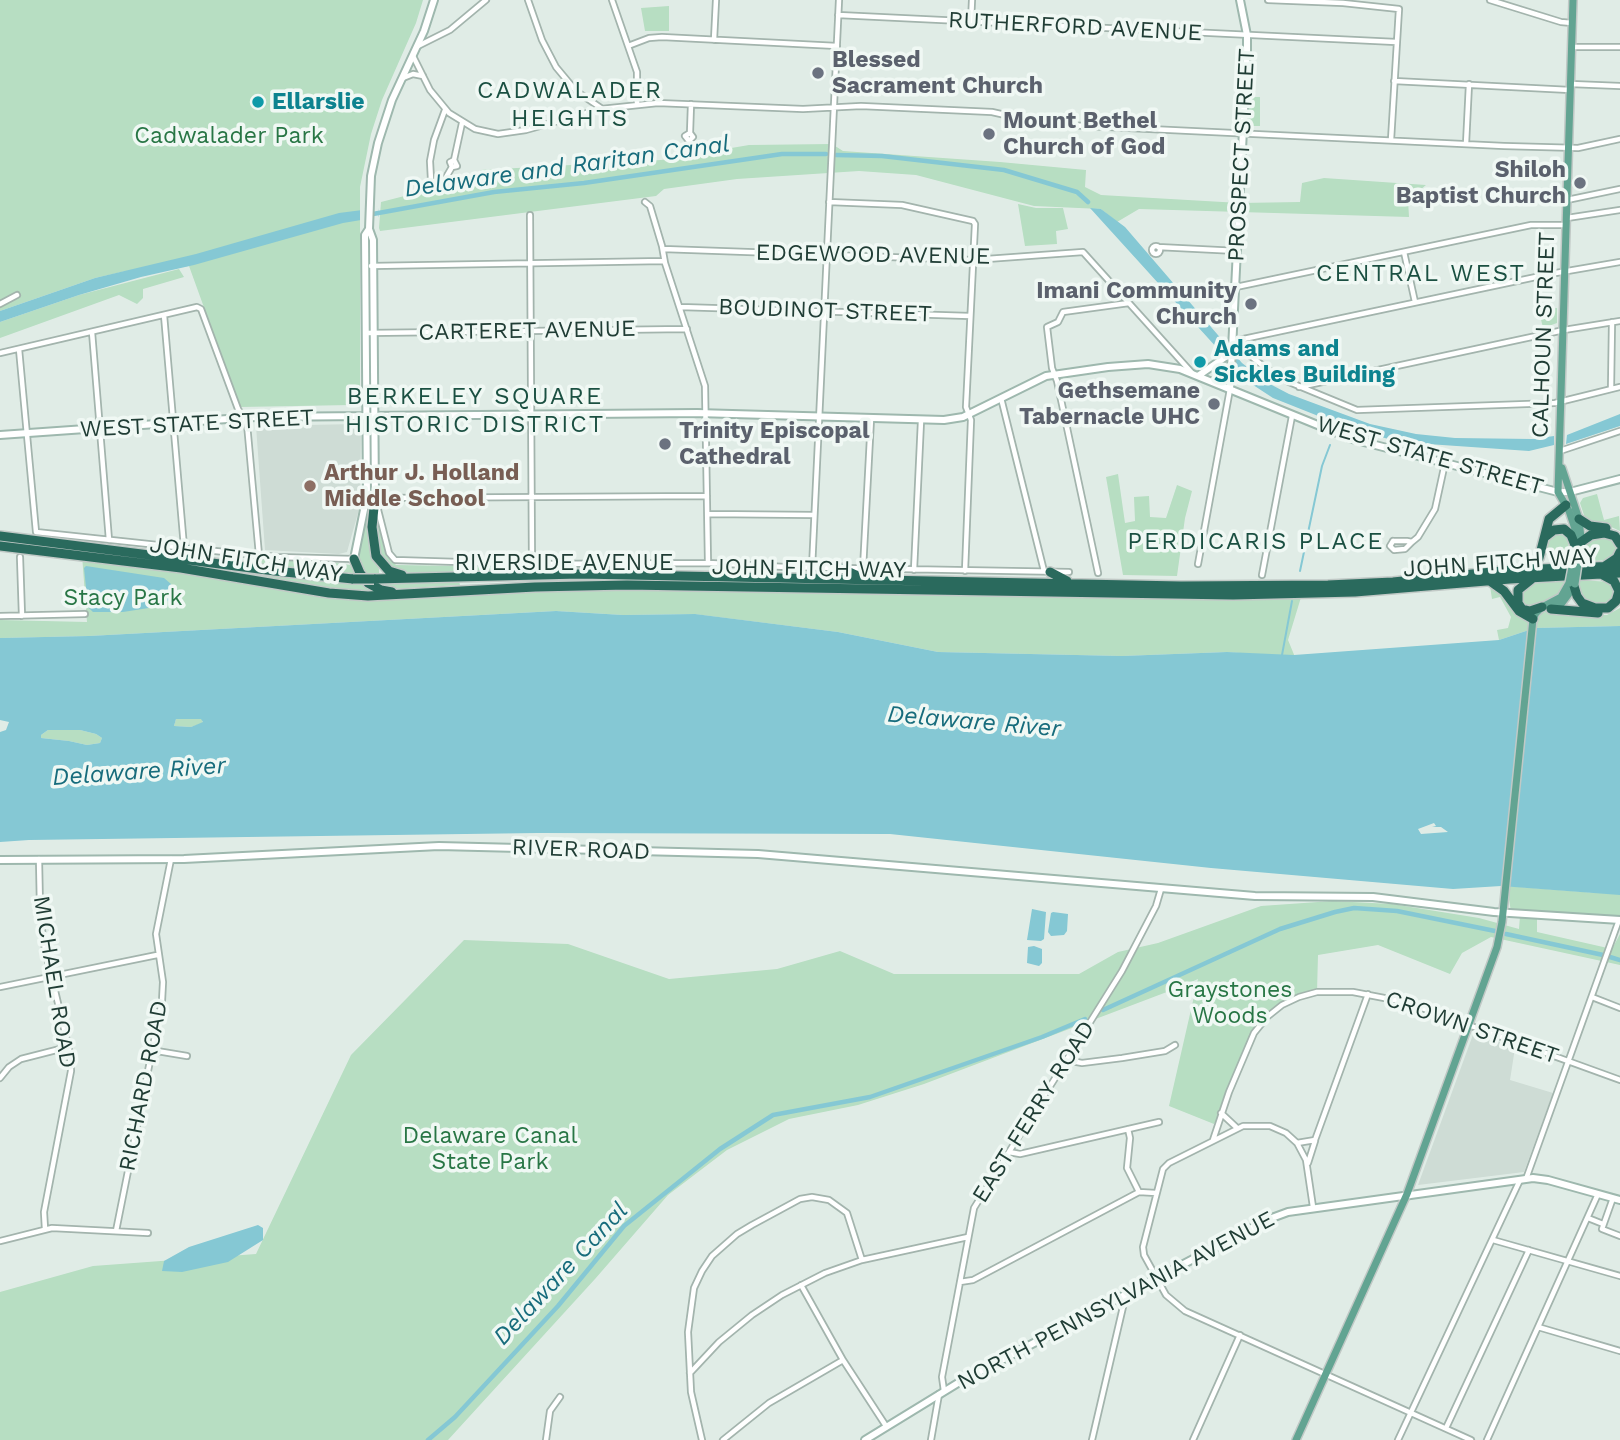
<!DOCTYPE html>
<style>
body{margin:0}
canvas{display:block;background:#e0ece6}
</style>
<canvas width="1620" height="1440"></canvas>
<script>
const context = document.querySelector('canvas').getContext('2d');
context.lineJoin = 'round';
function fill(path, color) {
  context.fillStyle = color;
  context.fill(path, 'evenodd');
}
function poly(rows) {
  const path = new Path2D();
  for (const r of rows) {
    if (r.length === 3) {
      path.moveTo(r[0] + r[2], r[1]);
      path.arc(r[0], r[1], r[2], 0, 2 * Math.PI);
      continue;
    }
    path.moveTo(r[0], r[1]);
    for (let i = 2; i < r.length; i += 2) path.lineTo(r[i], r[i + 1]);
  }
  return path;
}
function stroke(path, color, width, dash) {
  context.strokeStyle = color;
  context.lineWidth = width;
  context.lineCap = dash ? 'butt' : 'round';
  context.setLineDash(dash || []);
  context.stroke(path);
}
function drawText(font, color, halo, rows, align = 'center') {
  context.font = font + ' "Work Sans",sans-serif';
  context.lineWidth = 7;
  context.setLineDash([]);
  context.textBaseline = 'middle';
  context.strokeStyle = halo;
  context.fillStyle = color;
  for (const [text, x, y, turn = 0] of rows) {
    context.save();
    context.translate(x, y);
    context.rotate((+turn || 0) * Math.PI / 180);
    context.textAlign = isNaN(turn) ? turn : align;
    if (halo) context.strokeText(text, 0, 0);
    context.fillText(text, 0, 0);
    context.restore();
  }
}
const built = poly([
 [357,424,361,429,360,506,347,552,339,554,265,550,256,426],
 [1474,1032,1515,1048,1510,1080,1553,1093,1524,1172,1418,1185]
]);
const green = poly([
 [0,0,423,0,416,23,382,100,371,134,360,187,360,403,351,405,240,407,189,266,126,271,95,278,0,311],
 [669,6,669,31,645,31,641,8],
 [1249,97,1260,97,1260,126,1248,126],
 [832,144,843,151,1000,162,1086,170,1085,187,1101,195,1240,203,1300,202,1302,183,1324,178,1426,185,1408,200,1409,217,1139,209,1117,222,1101,209,1034,206,916,175,859,171,737,179,664,189,656,196,380,231,379,228,381,202,471,179,481,170,661,160,749,145],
 [1018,204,1036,208,1063,208,1068,229,1056,231,1057,244,1025,246],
 [179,269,184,277,143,289,143,298,137,304,119,295,0,338,0,322,79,295],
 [1557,308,1557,323,1543,328,1539,311],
 [1118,474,1125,523,1135,521,1134,497,1149,496,1150,517,1166,518,1177,485,1192,491,1185,518,1177,576,1123,575,1106,477],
 [1597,494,1604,520,1619,516,1620,531,1607,525,1586,521,1580,503,1583,498],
 [369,507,370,552,379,569,379,573,363,573,357,558,359,542],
 [375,511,385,552,396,565,515,567,495,572,411,573,395,570,385,564,378,555],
 [1559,532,1567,535,1569,550,1568,562,1551,561,1546,554,1549,539],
 [1594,535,1610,536,1617,546,1616,552,1613,557,1606,560,1581,562,1586,541],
 [0,539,313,580,361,583,373,591,337,590,152,560,0,542],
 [82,555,349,595,535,587,1302,594,1288,640,1295,657,1227,652,1122,656,938,652,838,632,694,614,623,615,556,611,89,636,0,638,0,620,87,622],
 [253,557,336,563,350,565,354,573,305,571,253,563],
 [1565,580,1558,594,1535,607,1527,607,1522,603,1521,590,1531,584],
 [1579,580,1611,582,1616,593,1613,599,1600,605,1590,603,1582,598,1578,590],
 [459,581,460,585,390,589,373,583],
 [1490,586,1501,592,1510,608,1528,617,1552,610,1569,614,1607,615,1620,608,1620,626,1535,628,1499,640,1497,630,1508,628,1511,617,1500,597,1492,599],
 [176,719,202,719,203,723,191,727,174,726],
 [48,730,80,730,96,734,102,738,100,743,87,745,69,741,41,738,41,735],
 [1620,884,1620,920,1511,912,1507,886,1597,893],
 [1332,901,1392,904,1479,918,1519,929,1520,916,1537,917,1537,932,1612,949,1620,934,1620,965,1491,937,1462,953,1450,974,1378,945,1318,955,1317,992,1291,1001,1274,1011,1251,1037,1221,1113,1214,1124,1169,1106,1198,979,1180,987,924,1084,858,1105,789,1119,727,1150,668,1195,595,1279,448,1440,0,1440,0,1292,93,1266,256,1254,351,1055,464,940,568,944,669,979,777,969,840,951,894,974,1079,974,1118,952,1158,943,1261,906]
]);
const water = poly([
 [378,208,379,217,343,223,194,265,141,277,79,295,0,322,0,311,95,278,196,254,339,213],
 [1090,208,1101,209,1125,227,1242,363,1268,383,1289,394,1370,424,1416,434,1455,438,1533,439,1554,436,1554,445,1529,451,1399,442,1346,427,1273,398,1247,381],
 [1620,414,1620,426,1566,444,1567,435],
 [86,566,164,578,171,584,173,595,168,601,155,607,123,612,93,612,88,607,84,568],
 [556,611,623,615,695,614,838,632,938,652,1122,656,1227,652,1294,655,1499,640,1535,628,1620,626,1620,895,1501,886,1453,889,1211,868,890,834,538,833,29,840,0,842,0,732,6,730,9,722,0,720,0,638,89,636],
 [176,719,201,719,203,722,191,727,174,726],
 [48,730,80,730,96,734,102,738,100,743,87,745,69,741,41,738,41,735],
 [1434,823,1436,826,1432,827,1441,827,1448,832,1421,834,1418,829],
 [1032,909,1046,912,1044,939,1041,941,1027,940],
 [1053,912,1068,914,1067,931,1064,935,1051,936,1048,932,1051,913],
 [1034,946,1042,949,1042,963,1039,966,1027,963,1028,947],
 [258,1225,263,1228,263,1240,228,1262,182,1272,162,1271,164,1261,189,1247]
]);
const pier = poly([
 [378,206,379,220,360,225,360,209]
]);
const stream = poly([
 [1300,571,1322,466,1330,445],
 [1282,655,1292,601]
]);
const canal = poly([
 [836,155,882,156,1004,170,1077,192,1088,202],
 [373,214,494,192,584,183,782,154,826,154],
 [1506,934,1603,955],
 [1610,957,1620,960],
 [1103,1010,1280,929,1335,912,1354,908,1397,911,1495,931],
 [428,1440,455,1417,558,1306,624,1226,720,1149,773,1115,870,1097,1042,1037,1085,1019]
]);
const street = poly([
 [528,0,542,40,556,67,576,91,601,108],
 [612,0,637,72,637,104],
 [1268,0,1343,3,1399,9,1391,140],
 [1490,0,1561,22,1572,23],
 [838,15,1396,42],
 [971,22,972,0],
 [714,40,716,0],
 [418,46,450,30,486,0],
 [628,46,649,38,662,37,837,46],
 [1572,47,1620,47],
 [413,56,430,90,449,113,475,129,498,134,526,130,601,109,658,103,803,109,861,106,992,112,1045,124,1504,146,1578,148,1620,139],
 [403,78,413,74,423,76],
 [1394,81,1570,90],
 [1571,84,1620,86],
 [445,110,434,140,430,161,431,180,438,184,445,179,452,167,457,166,454,160,450,162,452,167],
 [690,133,685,136,689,141,693,137,690,133,691,104],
 [1466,144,1469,84],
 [454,160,462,123],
 [1567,200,1620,189],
 [645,202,650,206,662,246,665,263,705,386,708,563],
 [829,202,902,205,973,221,975,224,966,407,971,420,965,571],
 [530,215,532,564],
 [1567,218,1620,210],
 [1156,250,4],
 [1158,247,1237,251],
 [663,249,973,260,1083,252,1192,373],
 [1404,252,1415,302],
 [371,266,664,261],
 [1236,287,1531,225,1566,225],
 [0,304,17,295],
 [680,307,970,316],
 [164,315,184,547],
 [92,332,109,540],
 [367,333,687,329],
 [1234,341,1550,274,1620,262],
 [1233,342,1267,369,1289,382,1357,410,1555,403,1620,387],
 [19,349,36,532,186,548],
 [0,353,197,307,201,309,238,409,247,424,259,555],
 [1299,387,1564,330,1620,321],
 [1611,389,1612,322],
 [1001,398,1044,571],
 [1560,451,1620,431],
 [708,514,814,515],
 [1393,541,1407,541,1412,542,1405,549,1394,550,1390,546,1393,541],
 [1412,542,1418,537,1435,509,1445,463],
 [194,549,278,557,353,559],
 [20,557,22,616],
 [523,564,395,560,389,553,375,498,707,496],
 [531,564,708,563,786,567,1069,572],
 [1198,564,1230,389],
 [812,568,839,0],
 [863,569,871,419],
 [914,570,921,421],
 [1098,573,1057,381,1052,368,1047,327,1058,322,1063,312,1129,303],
 [1262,575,1292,416],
 [0,616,85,614],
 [39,859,40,908,43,940,70,1054,71,1071,44,1212,45,1229],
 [0,987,157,955],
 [1592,997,1620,1008],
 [151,1050,187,1056],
 [1066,1060,1082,1063,1122,1058,1165,1051,1175,1045],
 [0,1078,9,1067,21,1059,68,1047],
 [1221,1113,1236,1127],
 [1128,1129,1130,1138,1127,1168,1139,1192],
 [1213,1140,1229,1092,1254,1033,1267,1017,1282,1005,1299,997,1317,992,1353,992,1405,1002,1620,1080],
 [1297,1143,1315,1140,1368,994],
 [1009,1152,1020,1154,1159,1122],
 [1308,1163,1315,1141],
 [1526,1179,1619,920],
 [1613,1198,1602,1229,1620,1236],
 [1313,1207,1306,1160,1297,1143,1286,1133,1270,1126,1243,1126,1169,1163,1163,1169,1143,1247,1144,1255,1166,1295,1185,1311,1471,1440],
 [1588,1218,1603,1224],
 [116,1231,162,1001,163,982,156,934,171,859],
 [1493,1240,1620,1276],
 [0,1241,52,1228,148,1233],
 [960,1282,973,1280,1139,1192,1156,1193],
 [801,1285,843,1360,886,1426],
 [1538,1327,1620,1351],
 [690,1373,719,1342,752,1315,782,1295,825,1273,862,1260,968,1237],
 [944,1391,942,1377,974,1208,1122,971,1156,906,1161,889],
 [1446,1428,1529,1250],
 [546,1440,550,1411,560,1397],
 [702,1440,691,1392,688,1332,694,1288,702,1271,712,1256,737,1234,752,1225,800,1199,812,1197,829,1200,847,1213,862,1260],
 [723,1440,769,1403,843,1360],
 [931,1440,939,1394],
 [1092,1440,1126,1294],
 [1193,1440,1240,1335],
 [1398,1440,1520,1180],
 [1487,1440,1598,1194]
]);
const secondary = poly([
 [369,229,373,240,375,498],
 [1198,376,1231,353],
 [1230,389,1247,50,1247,35,1240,0],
 [0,435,256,417,697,413,944,420,963,417,1046,376,1108,367,1148,364,1180,369,1352,439,1558,492,1570,492,1620,479],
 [354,559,367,495,365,235,369,229,371,176,378,143,392,100,424,31,434,0],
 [0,860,184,859,439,846,758,854,1255,896,1373,897,1494,912,1620,920],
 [865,1440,958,1383,1269,1219,1288,1212,1533,1178,1548,1180,1620,1200]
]);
const primary = poly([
 [1573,0,1558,492,1569,511,1575,529,1574,557],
 [1562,468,1579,519,1581,538,1579,557],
 [1552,608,1562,603,1571,591],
 [1296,1440,1407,1194,1497,947,1502,922,1533,619,1536,613,1542,607,1561,597,1569,583]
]);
const highway = poly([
 [375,498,372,527,376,556,389,571,402,575],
 [1579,519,1590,526,1606,528],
 [0,536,275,571,353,579],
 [1545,537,1554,530,1564,529,1571,535,1575,545],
 [1581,542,1591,535,1604,533,1615,536,1620,544],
 [0,546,181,568,329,593,368,596,535,587,627,585,1233,595,1355,592,1510,579,1620,573],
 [184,548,204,557],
 [354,559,360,573,368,583,381,590,392,592],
 [1605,566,1617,558,1620,552],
 [841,568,858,576],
 [1529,570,1539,558,1549,519,1566,505],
 [1050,572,1067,581],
 [504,573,532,564],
 [1533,578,1518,590,1518,603,1522,609,1530,611,1542,607],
 [374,579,580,574,1181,586,1328,585,1393,582,1512,570,1620,566],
 [1490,581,1504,591,1519,611,1533,619],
 [1574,586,1577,596,1582,603,1595,608,1608,608,1616,601,1619,591,1614,581,1603,575],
 [1551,609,1598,613]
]);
const primaryBridge = poly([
 [1569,583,1574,557],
 [1575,584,1579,557]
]);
const highwayBridge = poly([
 [353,579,374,579]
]);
const markers = [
 [818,73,7,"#6b7280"],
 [258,102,7,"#0f9aa8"],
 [989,134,7,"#6b7280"],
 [1580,183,7,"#6b7280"],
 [1251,304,7,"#6b7280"],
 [1200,362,7,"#0f9aa8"],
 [1214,404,7,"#6b7280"],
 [665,444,7,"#6b7280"],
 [310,486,7,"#8d6e63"]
];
const streetNames = [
 ["RUTHERFORD AVENUE",1075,27,3],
 ["PROSPECT STREET",1242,155,-87],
 ["EDGEWOOD AVENUE",873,255,1],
 ["BOUDINOT STREET",825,311,2],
 ["CARTERET AVENUE",527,331,-1],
 ["CALHOUN STREET",1544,335,-88],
 ["WEST STATE STREET",197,424,-3],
 ["WEST STATE STREET",1430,456,16],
 ["JOHN FITCH WAY",246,560,9],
 ["RIVERSIDE AVENUE",564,563],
 ["JOHN FITCH WAY",1500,563,-4],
 ["JOHN FITCH WAY",809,569,1],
 ["RIVER ROAD",581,850,2],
 ["MICHAEL ROAD",54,982,81],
 ["CROWN STREET",1472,1028,19],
 ["RICHARD ROAD",144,1086,-79],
 ["EAST FERRY ROAD",1034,1112,-58],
 ["NORTH PENNSYLVANIA AVENUE",1116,1301,-28]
];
const worshipNames = [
 ["Blessed",832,60],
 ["Sacrament Church",832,86],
 ["Mount Bethel",1003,121],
 ["Church of God",1003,147],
 ["Shiloh",1566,170,"right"],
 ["Baptist Church",1566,196,"right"],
 ["Imani Community",1237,291,"right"],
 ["Church",1237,317,"right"],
 ["Gethsemane",1200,391,"right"],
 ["Tabernacle UHC",1200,417,"right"],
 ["Trinity Episcopal",679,431],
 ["Cathedral",679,457]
];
const cultureNames = [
 ["Ellarslie",272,102],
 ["Adams and",1214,349],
 ["Sickles Building",1214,375]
];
const parkNames = [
 ["Cadwalader Park",229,136],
 ["Stacy Park",123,598],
 ["Graystones",1230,990],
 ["Woods",1230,1016],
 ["Delaware Canal",490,1136],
 ["State Park",490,1162]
];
const educationNames = [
 ["Arthur J. Holland",324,473],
 ["Middle School",324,499]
];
const neighbourhoodNames = [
 ["CADWALADER",570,91],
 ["HEIGHTS",570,119],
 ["CENTRAL WEST",1421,274],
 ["BERKELEY SQUARE",475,397],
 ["HISTORIC DISTRICT",475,425],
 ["PERDICARIS PLACE",1256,542]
];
const waterNames = [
 ["Delaware and Raritan Canal",567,167,-8],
 ["Delaware River",974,722,5],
 ["Delaware River",139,772,-4],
 ["Delaware Canal",561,1274,-47]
];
fill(built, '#cedcd5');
fill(green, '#b7dec2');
fill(water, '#85c8d4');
fill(pier, '#e0ece6');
stroke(stream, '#85c8d4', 2);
stroke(canal, '#85c8d4', 4.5);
stroke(street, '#a3b4ad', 8);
stroke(secondary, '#9eb8ae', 10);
stroke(primary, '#c1c9c6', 10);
stroke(highway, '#c1c9c6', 12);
stroke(street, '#fff', 4.5);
stroke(secondary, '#fff', 6);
stroke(primary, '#62a492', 7);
stroke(highway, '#2a6a5d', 9);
stroke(primaryBridge, '#c1c9c6', 10, []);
stroke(highwayBridge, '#c1c9c6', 12, []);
stroke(primaryBridge, '#62a492', 7);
stroke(highwayBridge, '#2a6a5d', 9);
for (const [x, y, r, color] of markers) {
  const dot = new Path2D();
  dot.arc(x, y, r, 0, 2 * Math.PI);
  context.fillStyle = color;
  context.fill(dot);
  stroke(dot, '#f0f8f4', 2.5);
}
drawText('23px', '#203d35', '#f0f8f4', streetNames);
drawText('bold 23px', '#5b616d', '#f0f8f4', worshipNames, 'left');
drawText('bold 23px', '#0d838f', '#f0f8f4', cultureNames, 'left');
drawText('23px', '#287645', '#f0f8f4', parkNames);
drawText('bold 23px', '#785e54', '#f0f8f4', educationNames, 'left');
context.letterSpacing = '2px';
drawText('24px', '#1b5042', '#f0f8f4', neighbourhoodNames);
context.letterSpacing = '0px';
drawText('italic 24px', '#176c7c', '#f0f8f4', waterNames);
</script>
